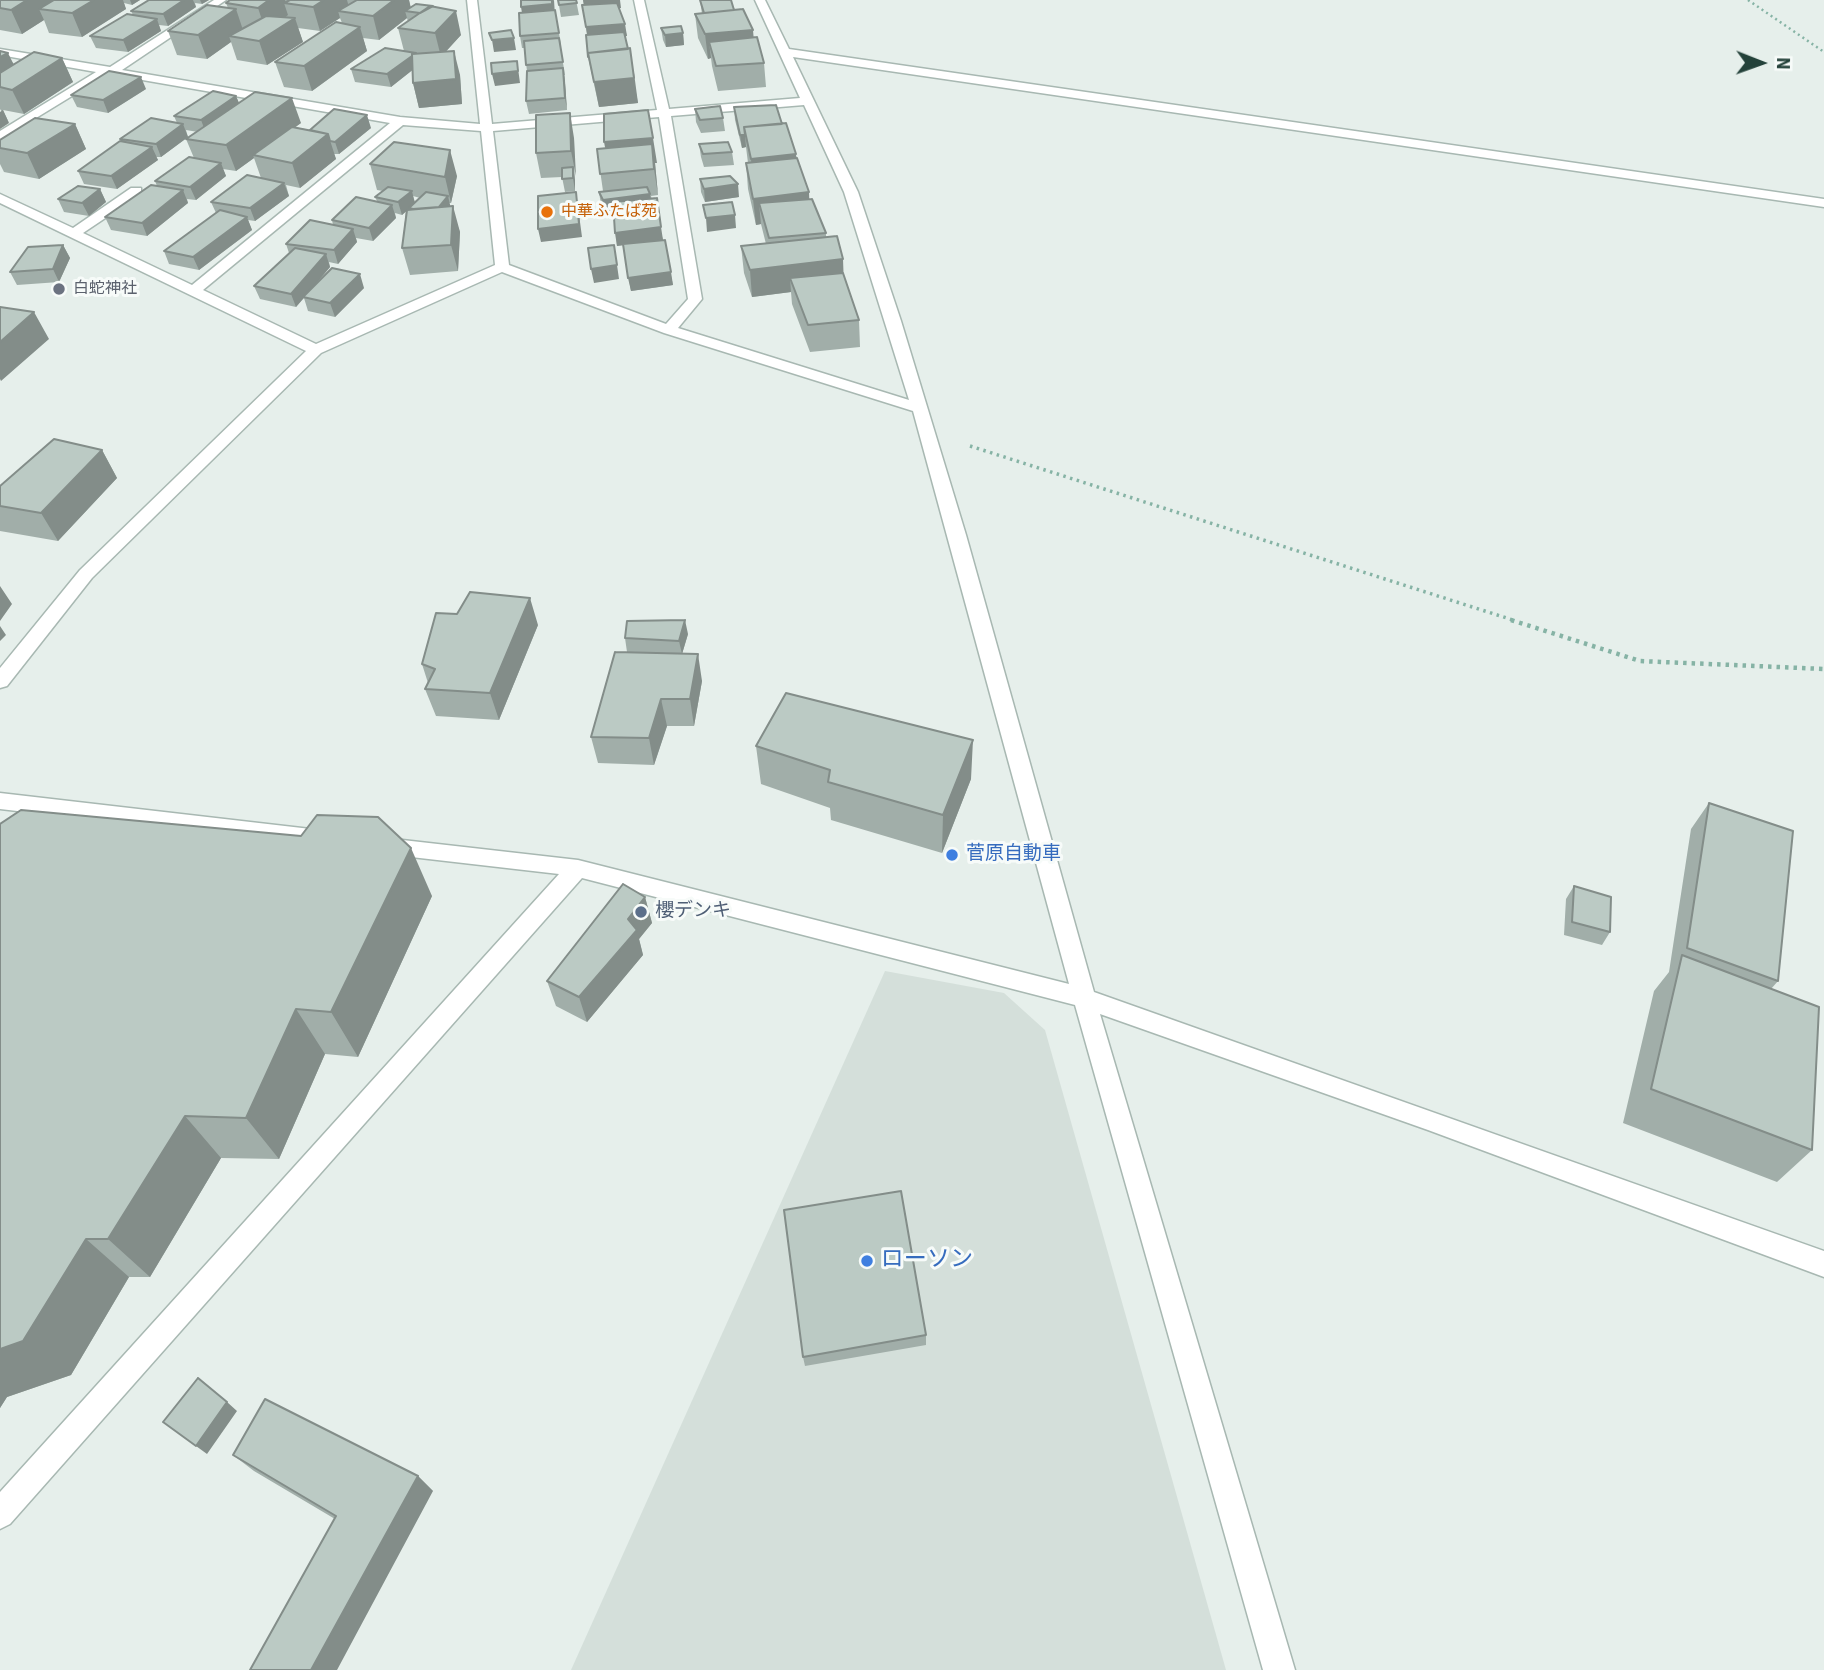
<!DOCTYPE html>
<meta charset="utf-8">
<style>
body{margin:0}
#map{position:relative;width:1824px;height:1670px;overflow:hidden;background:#e6efeb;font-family:"Source Sans 3",sans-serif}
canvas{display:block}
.north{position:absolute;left:1726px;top:28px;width:70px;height:70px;-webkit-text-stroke:5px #f7fbf9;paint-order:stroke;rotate:91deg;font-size:19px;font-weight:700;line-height:28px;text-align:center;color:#24423a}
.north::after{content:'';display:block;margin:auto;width:24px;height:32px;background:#24423a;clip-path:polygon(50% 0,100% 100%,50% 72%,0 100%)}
</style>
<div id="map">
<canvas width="1824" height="1670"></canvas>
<div class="north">N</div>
</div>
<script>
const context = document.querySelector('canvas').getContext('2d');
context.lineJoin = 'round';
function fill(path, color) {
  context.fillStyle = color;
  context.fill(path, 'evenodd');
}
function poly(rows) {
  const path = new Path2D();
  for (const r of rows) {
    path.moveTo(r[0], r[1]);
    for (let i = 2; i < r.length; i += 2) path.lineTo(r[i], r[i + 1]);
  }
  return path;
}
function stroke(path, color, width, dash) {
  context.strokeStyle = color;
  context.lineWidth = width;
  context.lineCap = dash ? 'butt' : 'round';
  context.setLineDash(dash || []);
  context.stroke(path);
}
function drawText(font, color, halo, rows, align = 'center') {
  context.font = font + ' "Source Sans 3","Noto Sans JP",sans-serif';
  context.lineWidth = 6;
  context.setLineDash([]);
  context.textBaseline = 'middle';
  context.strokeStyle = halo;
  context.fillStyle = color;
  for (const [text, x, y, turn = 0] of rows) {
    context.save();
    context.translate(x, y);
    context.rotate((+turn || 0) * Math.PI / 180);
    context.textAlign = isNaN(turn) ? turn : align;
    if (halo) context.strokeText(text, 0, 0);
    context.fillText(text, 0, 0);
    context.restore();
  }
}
const built = poly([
 [885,971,1004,993,1045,1030,1226,1670,571,1670]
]);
const pathFar2 = poly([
 [1748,0,1824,52]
]);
const pathFar1 = poly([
 [970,446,1516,621]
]);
const path = poly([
 [1511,620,1640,661,1824,669]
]);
const minor = poly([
 [214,0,226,0,122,70,400,117,480,124,467,0,477,0,492,124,657,110,634,0,644,0,669,109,800,98,755,0,765,0,789,49,1824,199,1824,207,793,57,858,192,901,321,966,535,1094,992,1824,1251,1824,1277,1428,1130,1100,1014,1295,1670,1263,1670,1075,1005,582,878,10,1524,0,1529,0,1492,559,874,385,854,378,852,374,846,378,840,385,838,578,860,1069,984,913,411,664,333,502,272,321,353,92,578,7,686,0,688,0,668,80,570,306,351,0,203,0,194,73,228,131,188,141,188,141,194,83,233,192,285,390,123,108,74,0,140,0,131,96,72,0,55,0,49,110,67,214,0],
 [804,105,844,192,909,400,678,328,702,299,671,116,804,105],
 [659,117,688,299,666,324,509,265,493,131,659,117],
 [403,125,481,131,495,265,316,344,203,290,403,125],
 [0,793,328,831,335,833,339,839,335,845,328,847,0,809,0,793]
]);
const wall = poly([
 [0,0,140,0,132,5,124,3,126,9,82,37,49,33,44,20,22,34,0,30],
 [149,0,209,0,202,4,195,3,196,7,168,26,159,25,161,31,128,52,96,48,90,36,133,15,131,11],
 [230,0,409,0,410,7,433,7,461,35,446,51,460,75,462,104,419,108,413,83,412,70,391,87,355,82,351,69,404,51,398,28,408,22,407,18,379,40,363,38,367,51,312,91,284,87,275,62,342,23,340,18,320,31,298,28,303,42,267,65,237,60,231,42,207,59,177,55,168,31,228,8,226,3],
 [558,0,576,0,579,15,561,17],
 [583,0,621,8,619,8,627,36,625,36,638,103,599,107,588,57,587,35,582,5,584,5],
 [700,0,734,10,754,38,764,63,766,87,718,91,712,66,711,58,708,59,698,38,695,14,702,14],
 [555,10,561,45,560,45,565,75,564,75,567,110,529,114,526,101,527,71,524,48,522,48,520,36],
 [661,28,683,33,684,45,666,47,663,40],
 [0,51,14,64,62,58,73,82,24,114,3,110,9,123,0,109],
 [146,89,108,113,77,107,71,95],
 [236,96,239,103,301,123,295,127,310,130,371,128,339,154,334,154,336,159,300,188,286,185,289,196,255,221,248,220,252,230,199,270,169,264,164,251,216,213,211,202,261,178,254,158,236,171,223,169,226,176,196,200,187,199,188,203,147,236,111,230,105,217,157,186,155,181,194,158,186,139,198,132,186,130,188,137,161,157,156,157,158,160,117,189,84,184,78,171,121,142,120,139,177,123,174,116],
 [734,107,782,124,797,158,809,199,826,233,826,237,843,273,859,320,860,347,810,352,792,304,791,292,752,297,744,273,741,246,766,244,761,224,756,225,748,189,746,163,748,163,746,147,742,148,735,120],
 [695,109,723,118,725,131,701,133,696,122],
 [75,124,86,149,39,179,4,172,0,164,0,140],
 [574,138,575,191,565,192,562,177,541,178,536,153],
 [699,144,732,152,734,165,704,167,701,157],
 [597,149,657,163,655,163,658,195,651,196,663,240,673,285,631,291,623,245,617,246,614,212,605,213,601,205,599,192,603,191],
 [370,164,457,176,451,203,449,203,460,232,458,271,410,275,402,248,406,211,402,215,395,213,396,218,373,241,356,238,357,242,338,264,329,262,330,267,313,288,364,288,335,317,308,311,304,298,296,307,260,299,254,286,289,253,286,244,333,225,332,220,377,201,375,197,383,191,377,190],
 [413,196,420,198,415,202],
 [700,179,739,197,705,202,701,192],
 [100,189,106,202,89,216,64,212,58,199],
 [63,245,70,258,59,282,17,285,10,272],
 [102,450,117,478,58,541,0,531,0,486],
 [538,625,499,720,436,716,425,689,428,683,422,664],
 [688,634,682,654,702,681,694,726,667,726,654,765,598,763,591,737,627,652,625,638],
 [756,746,971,779,942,853,831,820,830,808,761,784],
 [1709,803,1778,981,1771,989,1812,1150,1777,1182,1623,1123,1654,991,1669,972,1691,829],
 [0,824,432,896,358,1057,325,1054,279,1159,221,1158,150,1277,129,1277,71,1375,7,1397,0,1408],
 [1574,886,1610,932,1602,945,1564,935,1566,899],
 [645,897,652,923,639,939,643,955,587,1022,556,1006,547,981],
 [926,1335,926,1345,805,1366,803,1357],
 [233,1455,418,1476,433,1491,335,1519,254,1471]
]);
const shadedWall = poly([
 [27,0,76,0,39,9,44,20,22,34,11,10],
 [94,0,123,0,126,9,82,37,72,13],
 [130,0,140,0,132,5],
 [184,0,193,0,196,7,168,26,163,14],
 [200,0,209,0,202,4],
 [269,0,285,0,286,3,284,3,288,15,266,32,258,8],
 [324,0,347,0,350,11,338,11,340,18,320,31,313,7],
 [394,0,409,0,412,12,405,11,407,18,379,40,373,16],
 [554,0,555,16,523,19,521,7],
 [583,0,620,0,621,8,585,11],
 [236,9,244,33,229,36,231,42,207,59,198,35],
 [456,11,461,35,441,57,435,33],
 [295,18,303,42,267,65,259,41],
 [157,19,161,31,128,52,123,40],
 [625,24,627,36,588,40,586,27],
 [360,27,367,51,312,91,304,66],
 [753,30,755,54,709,42,711,58,708,59,705,34],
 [683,33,684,45,666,47,665,35],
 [514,38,516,50,494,52,492,40],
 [454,51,460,75,462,104,419,108,413,83],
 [8,53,14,65,0,85,0,57],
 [416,53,419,65,391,87,387,74],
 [62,58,73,82,24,114,12,90],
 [517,61,520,83,495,86,492,74],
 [563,68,565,81,567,110,565,98],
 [634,73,638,103,599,107,594,82],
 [141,77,146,89,108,113,103,100],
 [236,96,241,108,206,133,201,120],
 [292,98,301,123,256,156,253,155,254,158,236,171,226,145],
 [3,110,9,123,0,129,0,112],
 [570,113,574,138,576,176,571,151],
 [367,115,371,128,339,154,335,142],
 [75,124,86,149,39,179,27,153],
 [183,124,188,137,161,157,156,144],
 [328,134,336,159,300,188,292,163],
 [740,135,745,135,746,147,742,148],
 [653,138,657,163,655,163,658,195,654,169,609,168,604,142],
 [152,147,158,160,117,189,111,176],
 [450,150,457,176,451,203,445,177],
 [796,154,798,180,753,184,751,159],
 [221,163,226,176,196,200,190,187],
 [573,167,575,180,575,191,573,178],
 [284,183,289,196,255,221,250,208],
 [738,184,739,197,705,202,704,189],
 [100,189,106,202,89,216,82,203],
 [183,190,188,203,147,236,142,223],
 [412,191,415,204,402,215,398,202],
 [576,192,582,237,541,242,538,229],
 [809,192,810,218,759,203,761,224,756,225,753,199],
 [650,194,652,208,605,213,603,200],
 [448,196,451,209,433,214],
 [392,205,396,218,373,241,369,228],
 [453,206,460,232,458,271,451,245],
 [735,215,736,228,707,232,706,218],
 [247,217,252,230,199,270,193,257],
 [661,227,663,240,617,246,615,233],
 [353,229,357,242,338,264,334,250],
 [63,245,70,258,59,282,53,269],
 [326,254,330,267,296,307,291,294],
 [843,259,844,286,790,278,791,292,752,297,750,270],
 [617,265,619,279,594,283,591,269],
 [671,272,673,285,631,291,628,278],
 [360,274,364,288,335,317,330,303],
 [34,312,49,339,1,381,0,379,0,342],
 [102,450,117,478,58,541,41,513],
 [0,586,12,604,0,621],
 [530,598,538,625,499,720,490,693],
 [685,620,688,634,682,654,679,641],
 [0,626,6,635,0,641],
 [698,654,702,681,694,726,690,699],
 [661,699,667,726,654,765,649,738],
 [973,740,971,779,942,853,943,815],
 [411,848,432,896,358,1057,331,1012],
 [645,897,652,923,639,939,643,955,587,1022,579,997,628,919],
 [296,1009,325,1054,279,1159,246,1118],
 [185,1116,221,1158,150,1277,108,1239],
 [86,1239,129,1277,71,1375,7,1397,0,1408,0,1349],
 [227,1402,237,1411,207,1454,196,1446],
 [418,1476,433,1491,337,1670,311,1670]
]);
const building = poly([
 [0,0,27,0,11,10,0,8,0,0],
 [54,0,94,0,72,13,39,9,54,0],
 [149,0,184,0,163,14,131,11,149,0],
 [230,0,269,0,258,8,226,3,230,0],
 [290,0,324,0,313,7,284,3,290,0],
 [357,0,394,0,373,16,338,11,357,0],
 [521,0,552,0,552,4,521,7,521,0],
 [558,0,576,0,577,3,559,5,558,0],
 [700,0,731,0,734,10,704,13,700,0],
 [617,3,625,24,586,27,582,5,617,3],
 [416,4,433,6,420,13,405,11,416,4],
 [207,5,236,9,198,35,168,31,207,5],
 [430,6,456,11,435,33,398,28,430,6],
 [743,9,753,30,705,34,695,14,743,9],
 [555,10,559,33,520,36,519,13,555,10],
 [127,14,157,19,123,40,90,36,127,14],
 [266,16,295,18,259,41,229,36,266,16],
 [336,22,360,27,304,66,275,62,336,22],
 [681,26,683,33,665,35,661,28,681,26],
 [511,30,514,38,492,40,489,33,511,30],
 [624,32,628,49,588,53,588,57,586,35,624,32],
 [757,37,764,63,716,66,709,42,757,37],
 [559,38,563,62,526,65,524,41,559,38],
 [385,48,416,53,412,54,412,56,387,74,351,69,385,48],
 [630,48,634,78,594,82,588,53,630,48],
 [0,51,8,53,0,57,0,51],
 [454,51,456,79,413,83,412,54,454,51],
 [34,52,62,58,12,90,0,87,0,73,34,52],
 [517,61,518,71,492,74,491,63,517,61],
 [563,68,565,98,526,101,527,71,563,68],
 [109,71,141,77,103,100,71,95,109,71],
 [213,91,236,96,201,120,174,116,213,91],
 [255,92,292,98,226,145,186,139,255,92],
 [776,105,782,124,744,127,745,135,740,135,734,107,776,105],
 [720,106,723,118,700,120,695,109,720,106],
 [334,109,367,115,335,142,330,141,328,134,310,130,334,109],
 [648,110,653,138,604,142,604,114,648,110],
 [570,113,571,151,536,153,536,115,570,113],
 [35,118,75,124,27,153,0,148,0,140,35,118],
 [151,118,183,124,156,144,120,139,151,118],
 [786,123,796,154,751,159,744,127,786,123],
 [292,127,328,134,292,163,253,155,292,127],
 [120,141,152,147,111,176,78,171,120,141],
 [394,142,450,150,445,177,370,164,394,142],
 [728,142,732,152,703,154,699,144,728,142],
 [652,144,654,169,600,174,597,149,652,144],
 [189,157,221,163,190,187,155,181,189,157],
 [797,158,809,192,753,199,746,163,797,158],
 [573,167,573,178,562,179,562,168,573,167],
 [247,175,284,183,250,208,211,202,247,175],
 [730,176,738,184,704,189,700,179,730,176],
 [151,185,183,190,142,223,105,217,151,185],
 [78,186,100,189,82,203,58,199,78,186],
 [388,187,412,191,398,202,375,197,388,187],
 [647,187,650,194,603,200,599,192,647,187],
 [426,192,448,196,439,207,413,209,409,208,426,192],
 [576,192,579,224,538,229,538,196,576,192],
 [356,197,392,205,369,228,332,220,356,197],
 [657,198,661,227,615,233,613,202,657,198],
 [812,199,826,233,769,238,759,203,812,199],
 [732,202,735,215,706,218,703,205,732,202],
 [453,206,451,245,402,248,407,210,453,206],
 [220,210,247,217,193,257,164,251,220,210],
 [310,220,353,229,334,250,286,244,310,220],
 [837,236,843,259,750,270,741,246,837,236],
 [665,240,671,272,628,278,623,244,665,240],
 [63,245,53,269,10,272,28,247,63,245],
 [614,245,617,265,591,269,588,248,614,245],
 [295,248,326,254,291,294,254,286,295,248],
 [332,268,360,274,330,303,303,297,332,268],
 [843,273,859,320,808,325,790,278,843,273],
 [0,307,34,312,0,342,0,307],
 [54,439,102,450,41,513,0,506,0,486,54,439],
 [470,592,530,598,490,693,425,689,435,669,422,664,436,613,457,614,470,592],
 [685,620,679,641,625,638,627,621,685,620],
 [615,652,698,654,690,699,661,699,649,738,591,737,615,652],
 [786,693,973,740,943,815,828,782,830,770,756,746,786,693],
 [1709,803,1793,831,1778,981,1687,948,1709,803],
 [21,810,301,836,317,815,378,817,411,848,331,1012,296,1009,246,1118,185,1116,108,1239,86,1239,23,1341,0,1349,0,824,21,810],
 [623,884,645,897,628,919,637,930,579,997,547,981,623,884],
 [1574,886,1611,897,1610,932,1572,922,1574,886],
 [1682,955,1819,1007,1812,1150,1651,1089,1682,955],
 [901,1191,926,1335,803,1357,784,1210,901,1191],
 [198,1378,227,1402,196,1446,163,1422,198,1378],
 [265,1399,418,1476,311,1670,250,1670,336,1516,233,1455,265,1399]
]);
const markers = [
 [547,212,7,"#e8710a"],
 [59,289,7,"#6b7280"],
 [952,855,7,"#3f7fe0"],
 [641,912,7,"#5c6f8a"],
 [867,1261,7,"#3f7fe0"]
];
const farFoodnames = [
 ["中華ふたば苑",561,212]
];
const farWorshipnames = [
 ["白蛇神社",73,289]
];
const shopNames = [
 ["菅原自動車",966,855]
];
const serviceNames = [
 ["櫻デンキ",655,912]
];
const nearShopnames = [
 ["ローソン",881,1261]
];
fill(built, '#d4dfda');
stroke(minor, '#a8b8b2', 3);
stroke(pathFar2, '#86b3a5', 2.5, [2, 3.5]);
stroke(pathFar1, '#86b3a5', 3.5, [2.5, 4.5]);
stroke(path, '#86b3a5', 4.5, [3.5, 5]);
fill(minor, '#fff');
fill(wall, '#a1aea9');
fill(shadedWall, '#838d89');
fill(building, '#bbcac4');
stroke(building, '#838d89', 2);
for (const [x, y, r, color] of markers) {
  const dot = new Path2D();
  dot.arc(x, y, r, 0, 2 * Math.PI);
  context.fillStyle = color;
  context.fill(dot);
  stroke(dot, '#f7fbf9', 2.5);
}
drawText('16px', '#c56008', '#f7fbf9', farFoodnames, 'left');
drawText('16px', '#5b616d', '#f7fbf9', farWorshipnames, 'left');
drawText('19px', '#366cbe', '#f7fbf9', shopNames, 'left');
drawText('19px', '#4e5e75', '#f7fbf9', serviceNames, 'left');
drawText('23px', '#366cbe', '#f7fbf9', nearShopnames, 'left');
</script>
